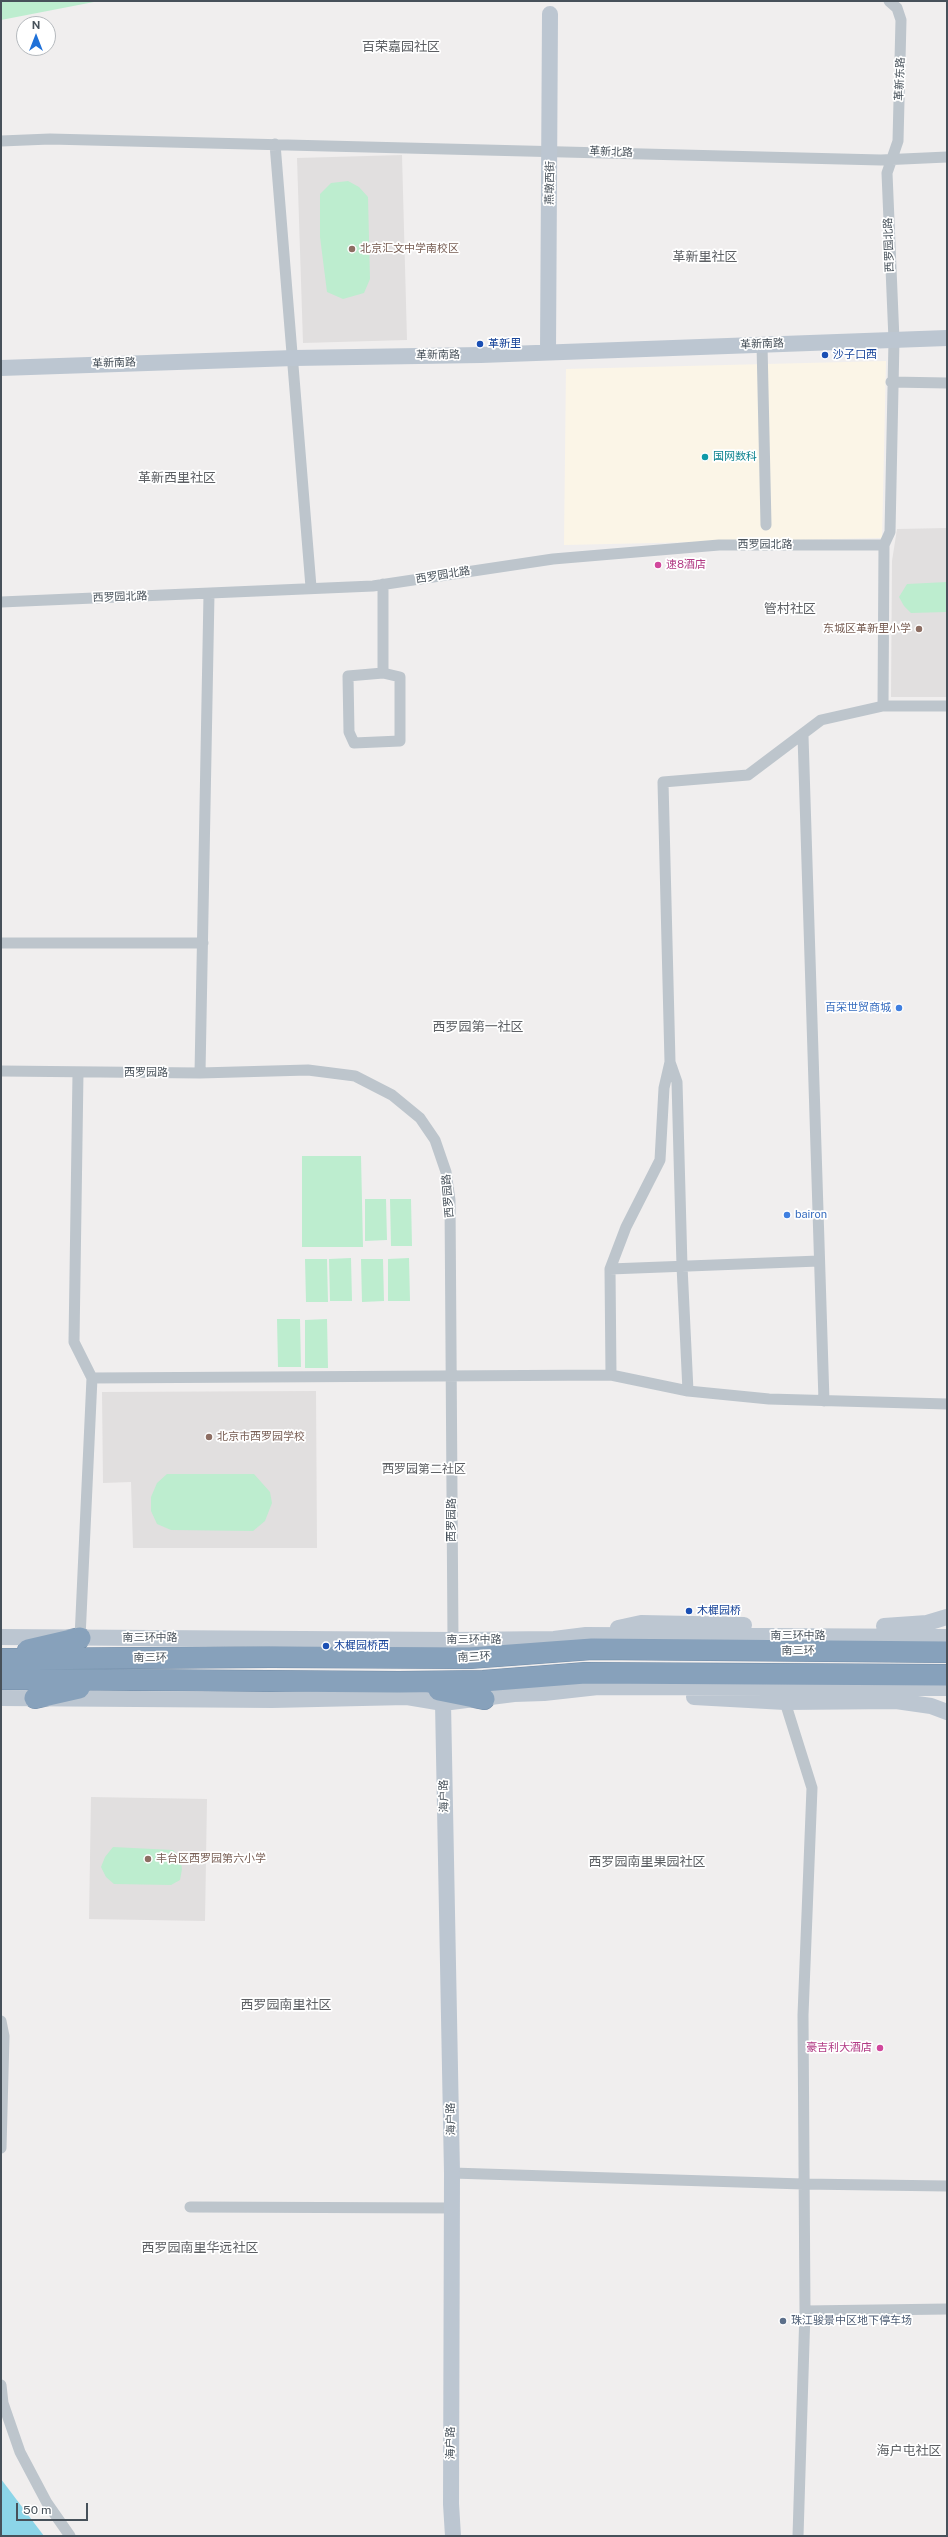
<!DOCTYPE html>
<meta charset="utf-8">
<style>
body{margin:0}
#map{position:relative;width:948px;height:2537px;overflow:hidden;background:#f0eeee;font-family:"Public Sans",sans-serif}
canvas{display:block}
.frame{position:absolute;inset:0;border:2px solid #47515a;pointer-events:none}
.north{position:absolute;left:16px;top:16px;width:40px;height:40px;box-sizing:border-box;background:#fff;border:1px solid #b5b9bd;border-radius:50%;rotate:0deg;font-size:11px;font-weight:700;line-height:16px;text-align:center;color:#47515a}
.north::after{content:'';display:block;margin:auto;width:14px;height:18px;background:#2071d8;clip-path:polygon(50% 0,100% 100%,50% 72%,0 100%)}
.scale{position:absolute;left:16px;top:2503px;width:72px;height:18px;box-sizing:border-box;border:2px solid #47515a;border-top:0;padding-left:5px;font-size:12px;line-height:14px;white-space:nowrap;color:#47515a;-webkit-text-stroke:3px #fff;paint-order:stroke}
</style>
<div id="map">
<canvas width="948" height="2537"></canvas>
<div class="frame"></div>
<div class="north">N</div>
<div class="scale">50 m</div>
</div>
<script>
const context = document.querySelector('canvas').getContext('2d');
context.lineJoin = 'round';
function fill(path, color) {
  context.fillStyle = color;
  context.fill(path, 'evenodd');
}
function poly(rows) {
  const path = new Path2D();
  for (const r of rows) {
    path.moveTo(r[0], r[1]);
    for (let i = 2; i < r.length; i += 2) path.lineTo(r[i], r[i + 1]);
  }
  return path;
}
function stroke(path, color, width, dash) {
  context.strokeStyle = color;
  context.lineWidth = width;
  context.lineCap = dash ? 'butt' : 'round';
  context.setLineDash(dash || []);
  context.stroke(path);
}
function drawText(font, color, halo, rows, align = 'center') {
  context.font = font + ' "Public Sans","Noto Sans SC",sans-serif';
  context.lineWidth = 3.5;
  context.setLineDash([]);
  context.textBaseline = 'middle';
  context.strokeStyle = halo;
  context.fillStyle = color;
  for (const [text, x, y, turn = 0] of rows) {
    context.save();
    context.translate(x, y);
    context.rotate((+turn || 0) * Math.PI / 180);
    context.textAlign = isNaN(turn) ? turn : align;
    if (halo) context.strokeText(text, 0, 0);
    context.fillText(text, 0, 0);
    context.restore();
  }
}
const commercial = poly([
 [886,361,882,538,564,545,566,369]
]);
const education = poly([
 [402,155,407,340,303,343,297,158],
 [947,528,947,697,891,697,892,561,897,529],
 [316,1391,317,1548,133,1548,131,1482,103,1483,102,1392],
 [91,1797,207,1799,205,1921,89,1919]
]);
const green = poly([
 [1,1,99,1,1,20],
 [348,181,359,187,368,197,370,279,364,293,343,299,327,292,320,237,320,194,331,183],
 [947,582,947,612,911,613,904,606,899,597,907,584],
 [302,1156,361,1156,363,1247,302,1247],
 [365,1199,386,1199,387,1240,365,1241],
 [390,1199,411,1199,412,1246,391,1246],
 [351,1258,352,1301,330,1301,329,1259],
 [409,1258,410,1301,388,1301,388,1259],
 [305,1259,327,1259,328,1302,306,1302],
 [361,1259,383,1259,384,1301,362,1302],
 [277,1319,300,1319,301,1367,278,1367],
 [327,1319,328,1368,305,1368,305,1320],
 [167,1474,254,1474,270,1492,272,1503,265,1521,253,1531,171,1530,157,1524,151,1511,151,1497,157,1483],
 [113,1847,173,1850,180,1857,182,1869,180,1880,171,1885,114,1884,106,1877,101,1867,105,1857]
]);
const water = poly([
 [1,2479,44,2536,1,2536]
]);
const street = poly([
 [1,141,50,139,881,160,947,157],
 [275,144,311,587],
 [762,344,766,525],
 [891,382,947,383],
 [1,602,373,586,553,559,719,545,884,545],
 [383,673,348,676,349,732,354,743,400,741,400,677,383,673,383,584],
 [883,706,884,545,890,532,894,340,887,173,898,141,901,20,897,8,889,1],
 [803,736,824,1401],
 [1,943,203,943],
 [1,1071,200,1073,308,1070,355,1076,392,1095,420,1118,435,1140,446,1172,450,1200,453,1640],
 [78,1073,74,1342,92,1378,80,1638],
 [200,1073,209,594],
 [610,1269,819,1261],
 [611,1375,610,1269,626,1227,660,1160,664,1088,670,1062],
 [92,1378,611,1375,688,1391,769,1399,947,1404],
 [688,1391,682,1266,677,1082,670,1062,663,782,748,775,821,720,883,706,947,706],
 [785,1702,812,1788,803,2015,805,2311,798,2536],
 [1,2021,4,2036,1,2148],
 [452,2173,803,2184,947,2186],
 [190,2207,452,2208],
 [805,2311,947,2309],
 [1,2385,3,2403,20,2452,47,2503,70,2536]
]);
const secondary = poly([
 [548,351,550,14],
 [1,368,294,358,481,355,947,338],
 [884,1626,927,1623,947,1617],
 [618,1628,641,1623,744,1625],
 [1,1637,453,1640,554,1639,586,1635,947,1637],
 [694,1697,785,1702,896,1701,931,1706,947,1712],
 [1,1698,272,1700,407,1697,443,1703,514,1694,544,1693,598,1687,947,1688],
 [443,1703,452,2173,451,2504,453,2536]
]);
const highway = poly([
 [28,1650,80,1638],
 [1,1659,271,1657,470,1658,592,1649,947,1652],
 [1,1679,399,1682,483,1681,585,1673,947,1675],
 [439,1690,484,1699],
 [35,1698,79,1688]
]);
const markers = [
 [352,249,4,"#8d6e63"],
 [480,344,4,"#1a4fb4"],
 [825,355,4,"#1a4fb4"],
 [705,457,4,"#0f9aa8"],
 [658,565,4,"#d1479c"],
 [919,629,4,"#8d6e63"],
 [899,1008,4,"#3f7fe0"],
 [787,1215,4,"#3f7fe0"],
 [209,1437,4,"#8d6e63"],
 [689,1611,4,"#1a4fb4"],
 [326,1646,4,"#1a4fb4"],
 [148,1859,4,"#8d6e63"],
 [880,2048,4,"#d1479c"],
 [783,2321,4,"#5c6f8a"]
];
const streetNames = [
 ["革新东路",900,79,-88],
 ["革新北路",611,152,2],
 ["燕墩西街",550,183,-89],
 ["西罗园北路",889,245,-92],
 ["革新南路",762,344,-2],
 ["革新南路",438,355,-1],
 ["革新南路",114,363,-2],
 ["西罗园北路",765,545],
 ["西罗园北路",443,575,-9],
 ["西罗园北路",120,597,-2],
 ["西罗园路",146,1073],
 ["西罗园路",448,1196,-95],
 ["西罗园路",452,1520,-90],
 ["南三环中路",798,1636],
 ["南三环中路",150,1638],
 ["南三环中路",474,1640],
 ["南三环",798,1651],
 ["南三环",474,1657,-3],
 ["南三环",150,1658],
 ["海户路",444,1796,-91],
 ["海户路",451,2119,-91],
 ["海户路",451,2443,-90]
];
const educationNames = [
 ["北京汇文中学南校区",360,249],
 ["东城区革新里小学",911,629,"right"],
 ["北京市西罗园学校",217,1437],
 ["丰台区西罗园第六小学",156,1859]
];
const transitNames = [
 ["革新里",488,344],
 ["沙子口西",833,355],
 ["木樨园桥",697,1611],
 ["木樨园桥西",334,1646]
];
const cultureNames = [
 ["国网数科",713,457]
];
const hotelNames = [
 ["速8酒店",666,565],
 ["豪吉利大酒店",872,2048,"right"]
];
const shopNames = [
 ["百荣世贸商城",891,1008],
 ["bairon",795,1215,"left"]
];
const serviceNames = [
 ["珠江骏景中区地下停车场",791,2321]
];
const neighbourhoodNames = [
 ["西罗园第二社区",424,1469]
];
const quarterNames = [
 ["百荣嘉园社区",401,47],
 ["革新里社区",705,257],
 ["革新西里社区",177,478],
 ["管村社区",790,609],
 ["西罗园第一社区",478,1027],
 ["西罗园南里果园社区",647,1862],
 ["西罗园南里社区",286,2005],
 ["西罗园南里华远社区",200,2248],
 ["海户屯社区",909,2451]
];
fill(commercial, '#fbf5e7');
fill(education, '#e1dfdf');
fill(green, '#bdedcf');
fill(water, '#8cd5e8');
stroke(highway, '#728ca7', 22);
stroke(street, '#bdc5cc', 11);
stroke(secondary, '#bcc6d1', 16);
stroke(highway, '#87a1bb', 21);
for (const [x, y, r, color] of markers) {
  const dot = new Path2D();
  dot.arc(x, y, r, 0, 2 * Math.PI);
  context.fillStyle = color;
  context.fill(dot);
  stroke(dot, '#fff', 1.5);
}
drawText('11px', '#47515a', '#fff', streetNames);
drawText('11px', '#785e54', '#fff', educationNames, 'left');
drawText('11px', '#164399', '#fff', transitNames, 'left');
drawText('11px', '#0d838f', '#fff', cultureNames, 'left');
drawText('11px', '#b23c85', '#fff', hotelNames, 'left');
drawText('11px', '#366cbe', '#fff', shopNames, 'right');
drawText('11px', '#4e5e75', '#fff', serviceNames, 'left');
drawText('12px', '#5b5e62', '#fff', neighbourhoodNames);
drawText('13px', '#5b5e62', '#fff', quarterNames);
</script>
